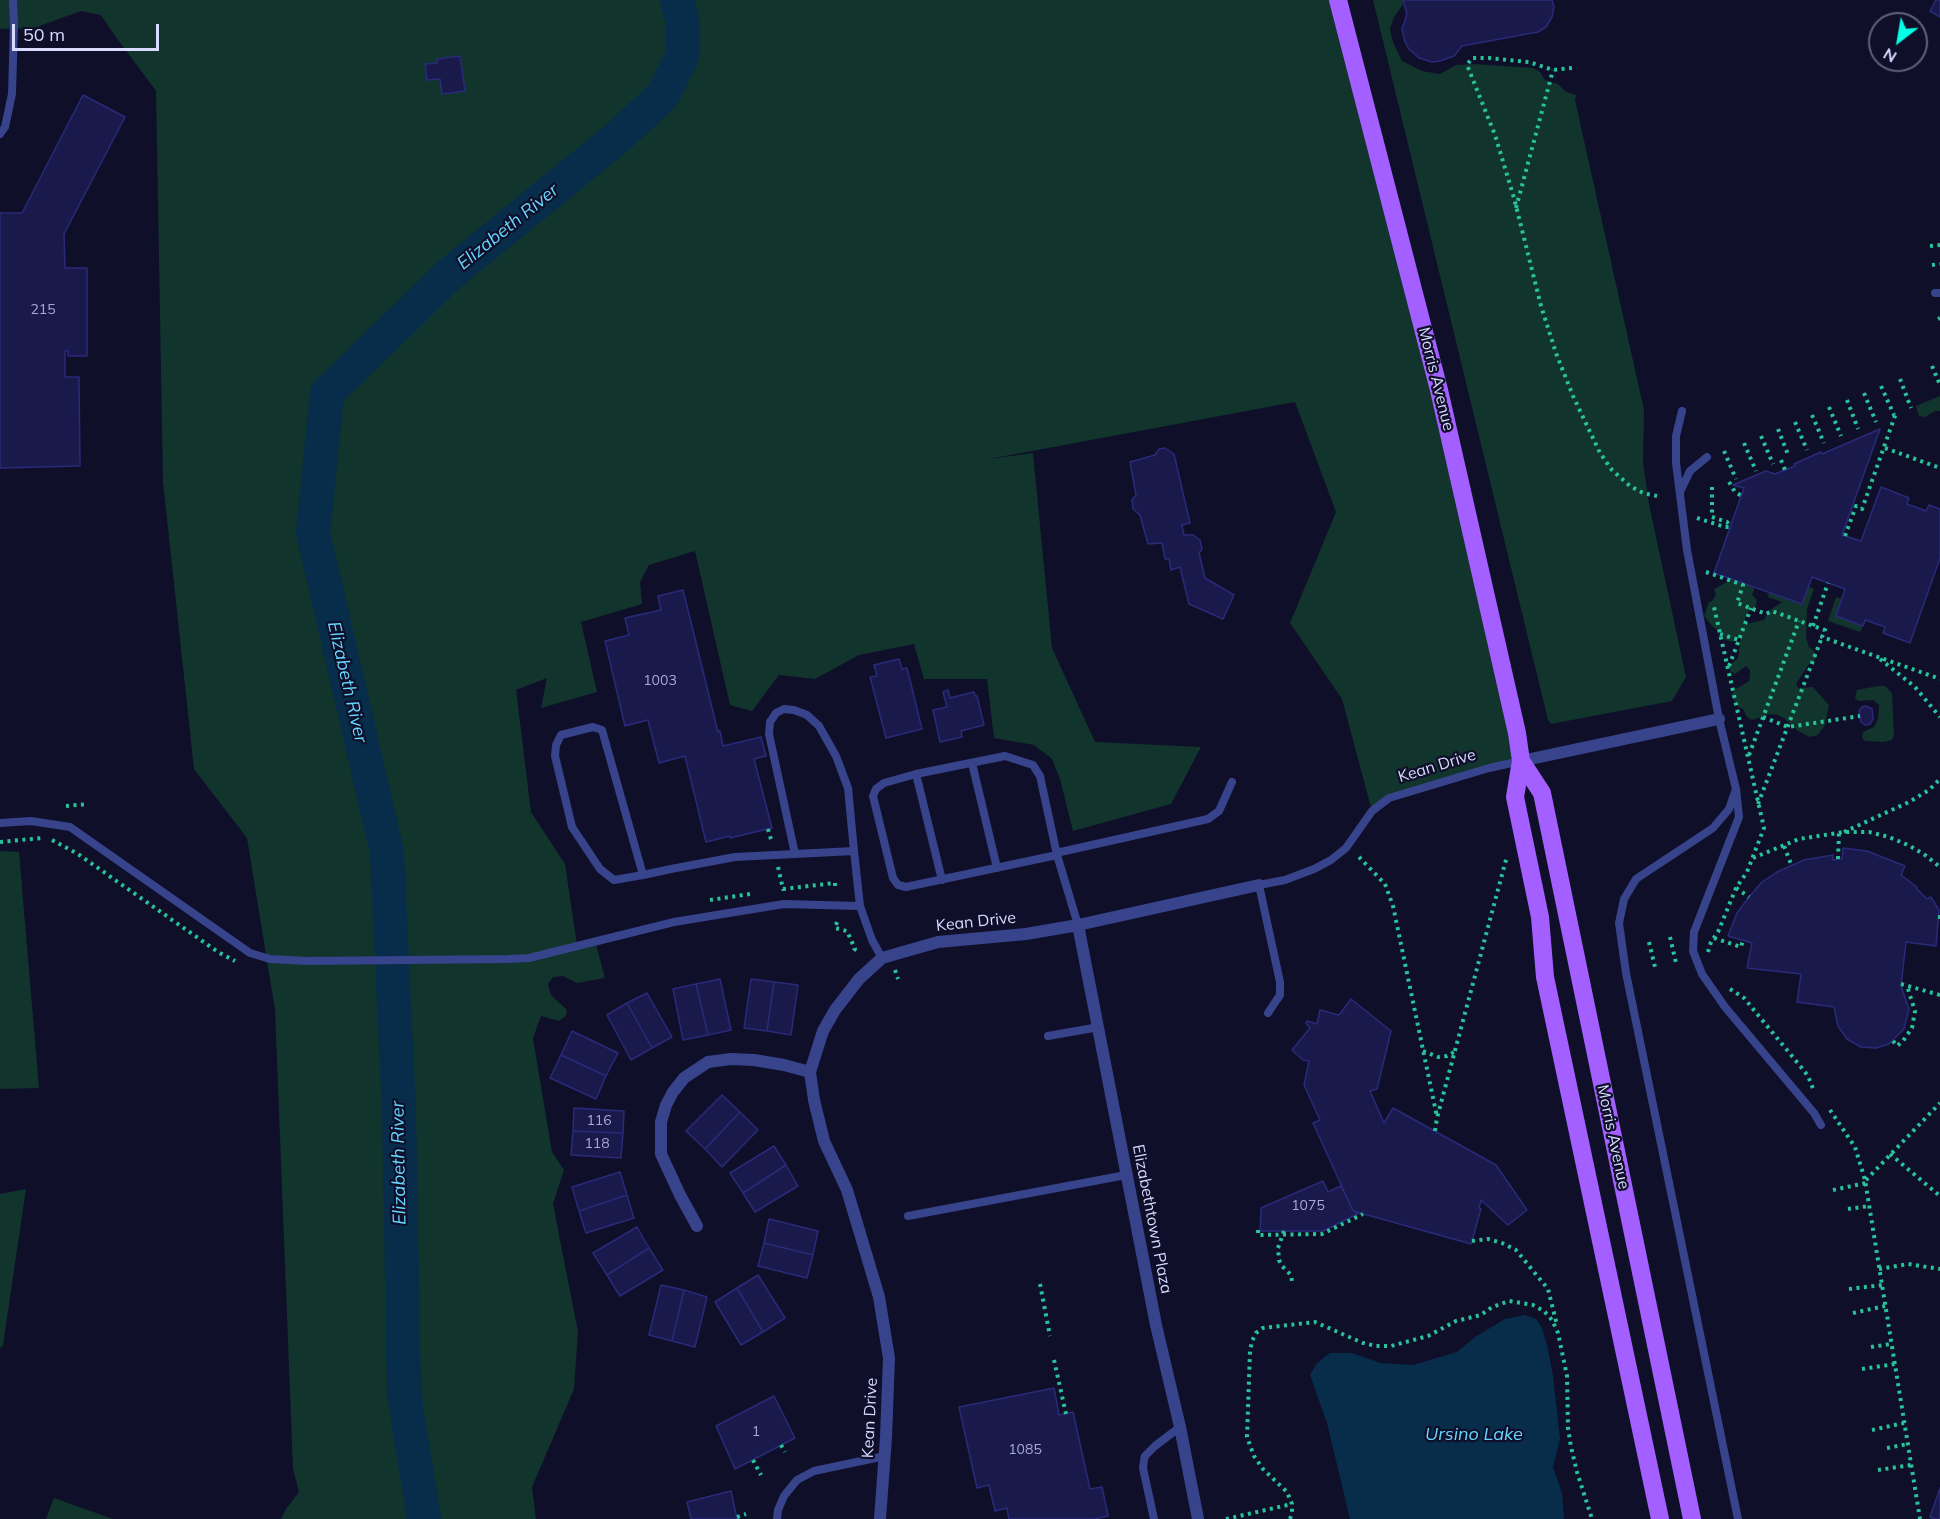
<!DOCTYPE html>
<style>
body{margin:0}
#map{position:relative;width:1940px;height:1519px;overflow:hidden;background:#0f0f2a;font-family:Mulish,sans-serif}
canvas{display:block}
.north{position:absolute;left:1868px;top:12px;width:60px;height:60px;box-sizing:border-box;background:#0f0f2a;border:2px solid #5f617f;border-radius:50%;rotate:211deg;font-size:16px;font-weight:700;line-height:24px;text-align:center;color:#d8dbff}
.north::after{content:'';display:block;margin:auto;width:21px;height:27px;background:#04ffe6;clip-path:polygon(50% 0,100% 100%,50% 72%,0 100%)}
.scale{position:absolute;left:12px;top:24px;width:147px;height:27px;box-sizing:border-box;border:3px solid #d8dbff;border-top:0;padding-left:8px;font-size:18px;line-height:21px;white-space:nowrap;color:#d8dbff;-webkit-text-stroke:4px #0f0f2a;paint-order:stroke}
</style>
<div id="map">
<canvas width="1940" height="1519"></canvas>
<div class="north">N</div>
<div class="scale">50 m</div>
</div>
<script>
const context = document.querySelector('canvas').getContext('2d');
context.lineJoin = 'round';
function fill(path, color) {
  context.fillStyle = color;
  context.fill(path, 'evenodd');
}
function poly(rows) {
  const path = new Path2D();
  for (const r of rows) {
    path.moveTo(r[0], r[1]);
    for (let i = 2; i < r.length; i += 2) path.lineTo(r[i], r[i + 1]);
  }
  return path;
}
function stroke(path, color, width, dash) {
  context.strokeStyle = color;
  context.lineWidth = width;
  context.lineCap = dash ? 'butt' : 'round';
  context.setLineDash(dash || []);
  context.stroke(path);
}
function drawText(font, color, halo, rows, align = 'center') {
  context.font = font + ' Mulish,sans-serif';
  context.lineWidth = 4.5;
  context.setLineDash([]);
  context.textBaseline = 'middle';
  context.strokeStyle = halo;
  context.fillStyle = color;
  for (const [text, x, y, turn = 0] of rows) {
    context.save();
    context.translate(x, y);
    context.rotate((+turn || 0) * Math.PI / 180);
    context.textAlign = isNaN(turn) ? turn : align;
    if (halo) context.strokeText(text, 0, 0);
    context.fillText(text, 0, 0);
    context.restore();
  }
}
const green = poly([
 [0,0,1338,0,1521,761,1389,798,1372,811,1342,699,1290,623,1336,512,1295,402,989,459,1033,453,1052,648,1095,742,1201,747,1171,804,1073,831,1060,779,1052,759,1034,745,994,738,987,679,924,679,914,644,859,655,815,679,779,675,752,711,730,705,695,551,649,565,640,582,642,604,581,622,597,692,541,708,547,678,516,690,531,812,565,864,577,945,595,941,605,978,577,983,563,976,553,977,548,984,551,995,567,1010,566,1016,559,1021,541,1016,533,1038,552,1152,564,1170,553,1204,578,1332,574,1389,532,1487,536,1519,281,1519,286,1509,299,1492,293,1469,275,1010,247,838,194,769,163,482,156,91,113,33,101,15,81,11,34,28,0,29],
 [1373,0,1403,0,1404,3,1394,17,1390,29,1393,42,1402,61,1422,71,1440,74,1456,65,1473,64,1533,68,1540,72,1545,80,1558,84,1566,92,1576,95,1575,100,1644,410,1643,462,1649,504,1686,677,1672,701,1551,724,1548,720],
 [1940,396,1940,411,1935,411,1925,417,1919,416,1916,406],
 [1732,575,1755,587,1752,595,1757,600,1755,608,1748,612,1745,618,1745,624,1764,620,1770,610,1782,602,1768,597,1769,592,1808,587,1814,589,1807,609,1806,637,1809,647,1817,654,1815,660,1809,664,1796,684,1798,688,1813,687,1829,705,1825,725,1818,735,1810,737,1798,731,1785,719,1778,715,1770,714,1752,720,1746,716,1744,710,1738,706,1731,695,1736,689,1749,681,1750,676,1750,670,1746,666,1735,674,1730,671,1730,665,1738,658,1741,636,1733,642,1725,640,1722,633,1713,627,1704,616,1709,602,1712,601,1716,595,1714,589,1725,583],
 [1836,597,1842,599,1836,616,1863,626,1860,632,1828,621],
 [1878,686,1885,686,1892,693,1894,735,1892,740,1884,742,1865,741,1862,738,1863,732,1874,727,1878,719,1879,705,1873,700,1858,701,1855,698,1857,690],
 [0,851,19,852,39,1088,0,1089],
 [26,1189,3,1345,0,1349,0,1194],
 [54,1498,113,1519,46,1519]
]);
const water = poly([
 [1525,1315,1536,1319,1542,1328,1548,1349,1553,1376,1560,1439,1553,1467,1562,1493,1564,1519,1350,1519,1327,1423,1310,1375,1317,1363,1330,1353,1352,1353,1380,1363,1413,1365,1457,1352,1475,1337,1505,1319]
]);
const river = poly([
 [424,1519,404,1394,399,1112,387,852,313,533,327,393,451,273,618,137,663,95,683,54,683,23,677,0]
]);
const building = poly([
 [1403,0,1552,0,1554,7,1552,17,1546,27,1538,32,1462,46,1454,56,1440,61,1432,62,1419,58,1409,49,1405,42,1402,29,1407,14,1403,0],
 [1936,0,1940,0,1940,17,1930,11,1936,0],
 [460,56,465,91,442,94,440,79,427,80,425,64,437,63,437,59,460,56],
 [83,95,125,117,64,234,65,268,87,268,87,356,68,356,68,351,65,351,65,377,79,377,80,466,0,468,0,213,22,213,83,95],
 [1880,429,1842,535,1861,541,1881,487,1909,498,1907,504,1926,511,1929,505,1940,509,1940,558,1910,643,1883,633,1885,627,1865,620,1863,626,1836,616,1845,589,1812,577,1802,604,1714,573,1744,488,1733,485,1766,471,1775,474,1795,466,1794,464,1821,452,1822,454,1880,429],
 [1165,448,1174,454,1190,523,1182,525,1184,535,1193,535,1200,540,1202,549,1199,553,1205,578,1234,595,1223,619,1189,604,1180,567,1171,570,1169,559,1165,559,1162,543,1148,544,1140,515,1133,509,1132,500,1136,495,1130,462,1155,455,1159,449,1165,448],
 [683,590,718,732,720,731,723,746,761,737,766,756,754,759,772,828,730,838,730,836,706,842,685,756,659,763,648,720,625,726,605,641,629,635,625,618,661,610,658,596,683,590],
 [899,659,902,669,907,668,922,729,886,738,870,677,877,676,874,665,899,659],
 [948,690,950,698,974,692,975,696,977,696,984,725,961,731,962,737,940,742,933,710,947,707,943,692,948,690],
 [1866,706,1872,709,1873,719,1870,724,1865,725,1861,722,1859,711,1862,707,1866,706],
 [1843,848,1867,851,1905,866,1901,875,1917,887,1916,888,1927,899,1931,897,1939,910,1936,946,1906,942,1901,986,1909,1009,1904,1029,1889,1044,1876,1048,1861,1047,1847,1039,1838,1026,1834,1007,1797,1002,1801,974,1747,968,1752,943,1728,936,1737,913,1749,897,1762,882,1777,872,1804,860,1833,855,1833,860,1842,859,1843,848],
 [720,979,731,1030,708,1035,696,984,720,979],
 [751,979,774,982,767,1031,744,1028,751,979],
 [774,982,798,985,791,1035,767,1031,774,982],
 [696,984,708,1035,683,1040,673,989,696,984],
 [647,993,672,1037,652,1048,627,1003,647,993],
 [1351,999,1391,1031,1377,1089,1370,1091,1384,1123,1393,1108,1496,1165,1527,1210,1508,1225,1481,1200,1479,1208,1481,1209,1471,1244,1353,1211,1313,1123,1320,1120,1304,1085,1309,1061,1303,1060,1292,1050,1310,1028,1306,1023,1307,1021,1317,1024,1320,1010,1339,1015,1351,999],
 [627,1003,652,1048,631,1060,607,1015,627,1003],
 [572,1031,618,1053,606,1076,561,1055,572,1031],
 [561,1055,606,1076,596,1099,550,1078,561,1055],
 [722,1095,740,1112,705,1149,686,1131,722,1095],
 [574,1108,624,1111,623,1133,573,1131,574,1108],
 [740,1112,758,1130,722,1167,705,1149,740,1112],
 [573,1131,623,1133,621,1158,571,1155,573,1131],
 [774,1146,786,1165,743,1193,730,1173,774,1146],
 [786,1165,798,1186,755,1212,743,1193,786,1165],
 [620,1172,627,1195,579,1211,572,1187,620,1172],
 [1323,1181,1328,1192,1341,1186,1353,1211,1359,1213,1323,1231,1260,1231,1261,1208,1323,1181],
 [627,1195,634,1218,586,1233,579,1211,627,1195],
 [769,1219,818,1231,813,1255,764,1243,769,1219],
 [637,1227,649,1248,607,1275,593,1253,637,1227],
 [764,1243,813,1255,807,1278,758,1266,764,1243],
 [649,1248,663,1270,620,1296,607,1275,649,1248],
 [758,1275,785,1318,763,1332,737,1288,758,1275],
 [661,1285,684,1290,672,1341,649,1335,661,1285],
 [737,1288,763,1332,741,1345,715,1302,737,1288],
 [684,1290,707,1297,695,1347,672,1341,684,1290],
 [1054,1388,1059,1415,1073,1412,1090,1489,1102,1487,1108,1516,1094,1519,1009,1519,1007,1508,995,1511,989,1485,977,1488,959,1407,1054,1388],
 [774,1396,795,1438,735,1469,716,1426,774,1396],
 [1940,1488,1940,1519,1936,1519,1930,1517,1940,1488],
 [731,1491,737,1519,691,1519,687,1502,731,1491]
]);
const path = poly([
 [1572,68,1553,70,1529,62,1489,58,1472,58,1467,65,1495,135,1514,198,1541,306,1556,353,1573,396,1600,453,1612,470,1630,486,1643,493,1657,496],
 [1516,208,1553,70],
 [1930,246,1940,245],
 [1932,265,1940,264],
 [1938,319,1940,318],
 [1932,366,1940,385],
 [1900,379,1911,408],
 [1881,386,1894,415],
 [1864,393,1876,422],
 [1847,400,1858,429],
 [1829,407,1841,436],
 [1812,415,1824,443],
 [1795,422,1807,450],
 [1778,429,1789,457],
 [1761,436,1773,464],
 [1744,443,1756,471],
 [1885,448,1940,468],
 [1724,451,1736,479],
 [1781,460,1785,470],
 [1729,482,1735,492,1742,496],
 [1712,487,1712,517,1727,522,1731,527],
 [1697,518,1725,527,1730,527],
 [1845,536,1856,506,1862,509,1896,413],
 [1706,572,1743,585,1737,603,1766,614,1772,611,1813,626,1825,630,1822,637,1940,679],
 [1813,626,1828,583],
 [1720,634,1739,640],
 [1880,659,1915,687,1940,717],
 [1729,666,1751,608],
 [1763,717,1788,727,1860,716],
 [1749,755,1799,621],
 [1758,804,1822,637],
 [66,806,88,804],
 [768,829,772,843],
 [1844,832,1909,802,1929,790,1940,779],
 [52,840,78,854,218,952,235,961],
 [0,842,42,838],
 [1784,846,1791,864],
 [1359,857,1385,884,1393,906,1437,1117],
 [1753,858,1799,839,1844,832,1869,832,1889,837,1910,846,1925,855,1940,867],
 [1838,859,1839,832],
 [778,867,783,889,835,883,835,889],
 [1736,888,1749,897],
 [710,900,750,894],
 [1938,917,1940,917],
 [837,922,835,928,847,931,855,949,852,953],
 [1670,937,1676,963],
 [1714,938,1741,947,1743,940],
 [1649,942,1655,967],
 [1708,952,1711,942,1718,932,1736,888,1747,872,1764,828,1714,607],
 [895,970,898,979],
 [1901,984,1940,995],
 [1730,989,1744,998,1801,1067,1808,1076,1814,1091],
 [1893,1041,1897,1046,1903,1041,1912,1028,1915,1011,1907,986],
 [1423,1051,1438,1057,1447,1056,1454,1052],
 [1830,1110,1855,1147,1865,1180,1920,1519],
 [1435,1131,1437,1118,1507,856],
 [1890,1154,1940,1196],
 [1866,1180,1940,1103],
 [1833,1190,1866,1183],
 [1848,1209,1869,1206],
 [1258,1230,1258,1235,1322,1234,1363,1214],
 [1284,1231,1278,1248,1279,1260,1282,1266,1291,1275,1292,1281],
 [1472,1241,1488,1239,1502,1243,1516,1250,1548,1289,1557,1325],
 [1879,1269,1908,1264,1940,1269],
 [1040,1284,1050,1336],
 [1849,1289,1882,1285],
 [1853,1313,1885,1306],
 [1871,1347,1891,1344],
 [1054,1360,1066,1414],
 [1862,1369,1895,1364],
 [1872,1430,1904,1423],
 [781,1445,785,1452],
 [1887,1448,1908,1444],
 [753,1460,761,1475],
 [1878,1470,1911,1465],
 [737,1517,746,1514],
 [1226,1519,1292,1504],
 [1290,1519,1292,1513,1292,1504,1287,1492,1263,1469,1254,1456,1247,1437,1250,1351,1252,1341,1256,1333,1263,1328,1315,1322,1363,1343,1376,1346,1391,1346,1428,1336,1456,1321,1481,1315,1492,1307,1509,1301,1533,1305,1544,1311,1552,1320,1558,1333,1567,1376,1568,1428,1571,1447,1577,1472,1592,1519]
]);
const lane = poly([
 [0,134,5,127,12,94,14,24,13,0],
 [1935,293,1940,293],
 [1682,411,1676,436,1676,463,1687,550,1719,719,1736,789,1739,817,1694,932,1693,951,1702,974,1725,1007,1814,1113,1821,1125],
 [1680,492,1690,471,1707,457],
 [972,763,997,868],
 [916,774,942,880],
 [1736,789,1729,809,1713,828,1636,879,1624,899,1619,923,1626,973,1738,1519],
 [0,823,31,821,70,827,250,953,270,959,307,961,508,959,529,958,674,922,784,904,860,906],
 [1056,853,1208,819,1219,811,1232,782],
 [795,854,769,734,770,722,776,713,784,709,794,710,807,715,819,726,836,756,848,788,854,851],
 [1057,855,906,887,898,885,893,878,873,796,876,789,884,783,916,774,1005,756,1033,765,1040,776,1057,855,1078,925],
 [643,875,602,730,593,727,561,735,556,745,555,756,572,827,600,869,614,880,643,875,671,869,735,857,854,851,860,906,872,940,882,958],
 [1268,1013,1280,995,1280,982,1259,885,1285,880,1314,869,1331,860,1346,848,1372,811,1389,798,1489,768,1521,761],
 [1048,1036,1099,1027],
 [908,1216,1126,1175],
 [777,1519,778,1510,784,1496,797,1480,814,1471,885,1456],
 [1154,1519,1143,1468,1144,1460,1145,1456,1155,1446,1180,1427]
]);
const street = poly([
 [1521,761,1719,719],
 [1078,925,1156,1325,1180,1427,1198,1519],
 [697,1226,680,1195,661,1154,661,1122,666,1105,673,1092,684,1078,708,1062,731,1059,754,1060,784,1065,810,1072],
 [880,1519,886,1437,889,1358,879,1297,847,1190,824,1141,814,1100,810,1072,823,1031,835,1010,859,979,882,958,938,942,1026,934,1078,925,1259,885]
]);
const primary = poly([
 [1338,0,1439,390,1517,733,1521,761,1515,797,1540,917,1545,977,1660,1519],
 [1521,761,1542,793,1692,1519]
]);
const numberNames = [
 ["215",43,310],
 ["1003",660,681],
 ["116",599,1121],
 ["118",597,1144],
 ["1075",1308,1206],
 ["1",756,1432],
 ["1085",1025,1450]
];
const streetNames = [
 ["Morris Avenue",1436,379,76],
 ["Kean Drive",1437,766,-17],
 ["Kean Drive",976,922,-6],
 ["Morris Avenue",1613,1137,78],
 ["Elizabethtown Plaza",1152,1219,79],
 ["Kean Drive",870,1418,-87]
];
const waterNames = [
 ["Elizabeth River",508,227,-39],
 ["Elizabeth River",347,682,77],
 ["Elizabeth River",399,1163,-91],
 ["Ursino Lake",1474,1435]
];
fill(green, '#11342c');
fill(water, '#072d4b');
stroke(river, '#072d4b', 34);
fill(building, '#1a194c');
stroke(building, '#2a2a7a', 1.5);
stroke(path, '#28c39b', 4, [3, 4.5]);
stroke(lane, '#37448c', 8);
stroke(street, '#37448c', 12);
stroke(primary, '#a35fff', 18);
drawText('14px', '#a8aad2', null, numberNames);
drawText('16px', '#d8dbff', '#0f0f2a', streetNames);
drawText('italic 18px', '#66d7ff', '#0f0f2a', waterNames);
</script>
